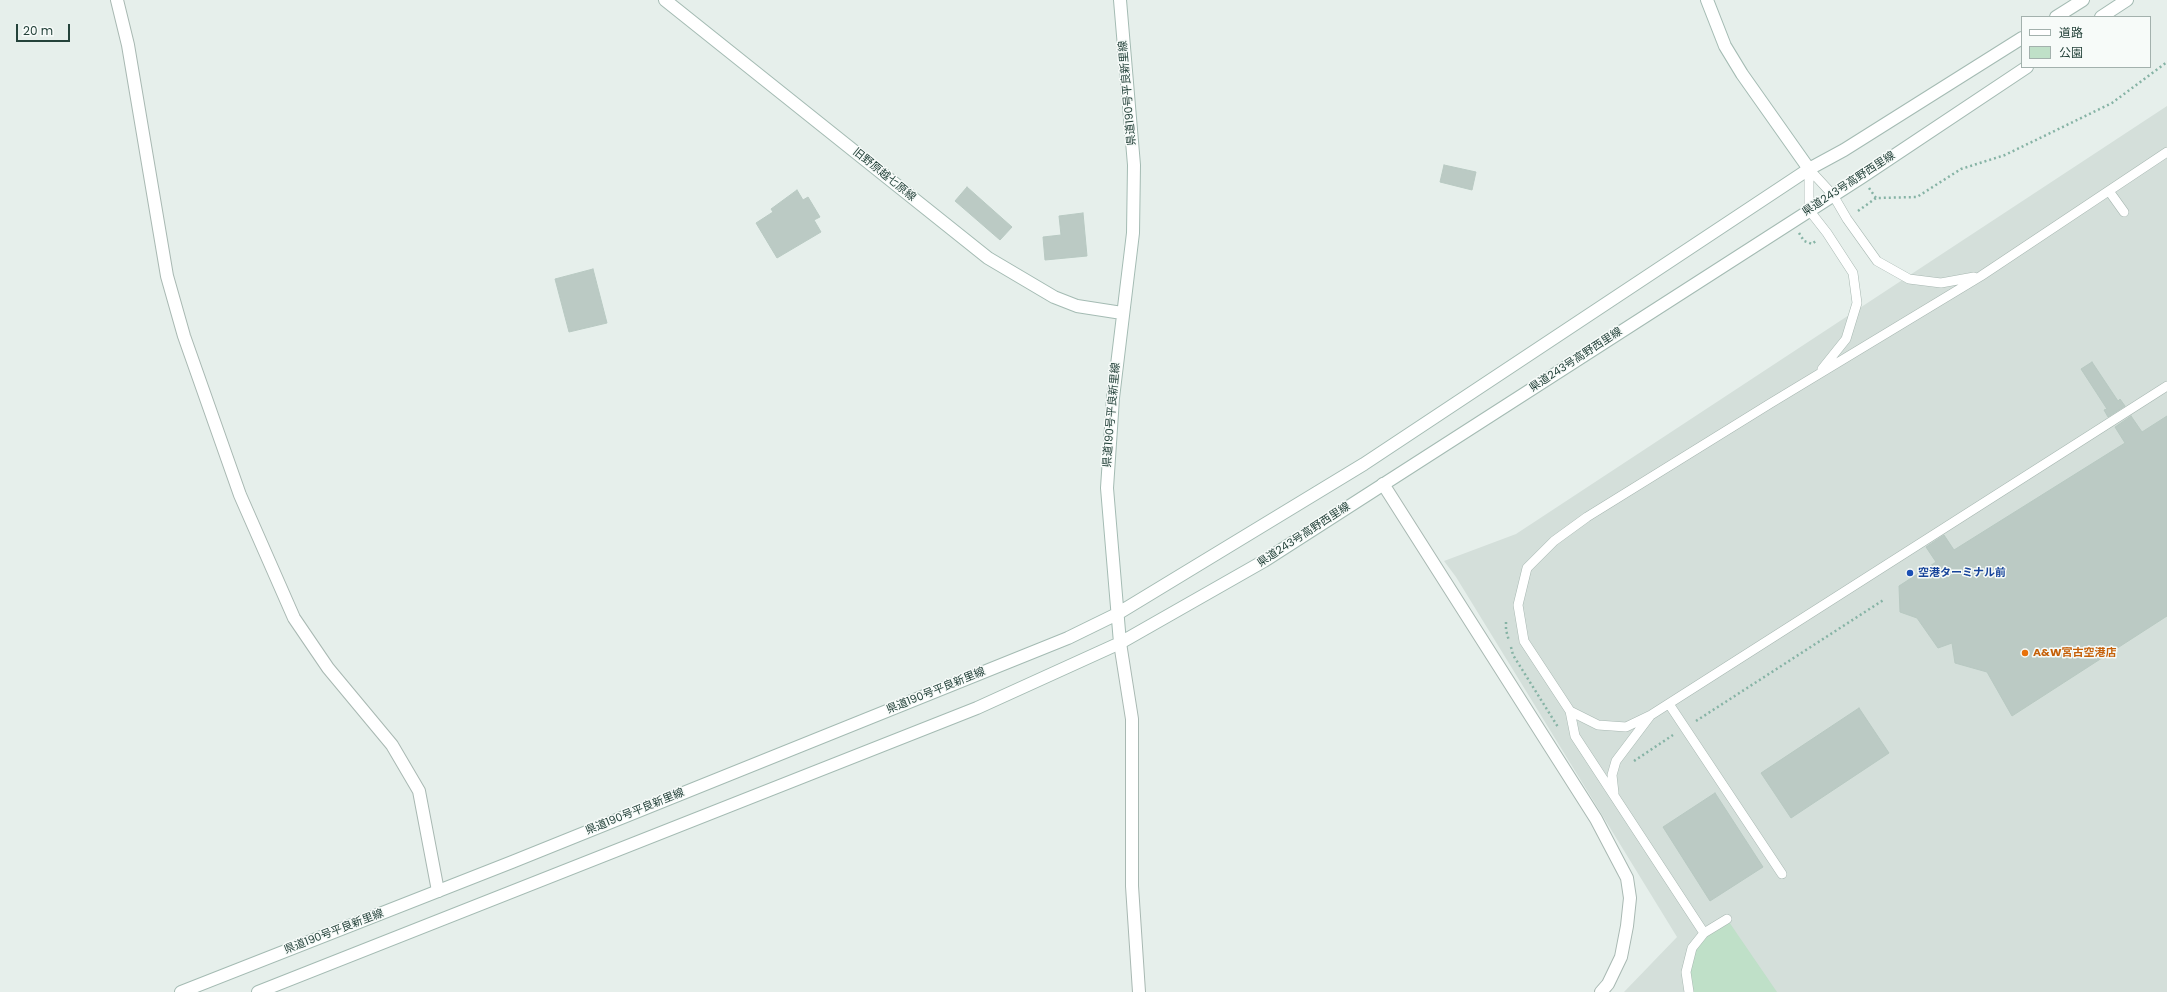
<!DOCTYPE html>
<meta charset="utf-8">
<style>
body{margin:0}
#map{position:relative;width:2167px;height:992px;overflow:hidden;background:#e6efeb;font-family:Poppins,"Noto Sans JP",sans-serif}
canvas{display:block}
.legend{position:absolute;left:2021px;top:16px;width:130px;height:52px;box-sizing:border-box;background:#f7fbf9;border:1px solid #a3b1ad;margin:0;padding:5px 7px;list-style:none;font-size:12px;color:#24423a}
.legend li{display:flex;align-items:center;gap:8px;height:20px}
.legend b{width:20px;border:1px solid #a3b1ad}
.scale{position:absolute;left:16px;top:24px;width:54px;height:18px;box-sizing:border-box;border:2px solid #24423a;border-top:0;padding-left:5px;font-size:12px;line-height:14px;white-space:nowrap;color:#24423a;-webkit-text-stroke:3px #f7fbf9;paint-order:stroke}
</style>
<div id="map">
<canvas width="2167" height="992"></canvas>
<ul class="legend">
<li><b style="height:5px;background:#fff"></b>道路</li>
<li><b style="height:11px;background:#bfe0c8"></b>公園</li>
</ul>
<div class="scale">20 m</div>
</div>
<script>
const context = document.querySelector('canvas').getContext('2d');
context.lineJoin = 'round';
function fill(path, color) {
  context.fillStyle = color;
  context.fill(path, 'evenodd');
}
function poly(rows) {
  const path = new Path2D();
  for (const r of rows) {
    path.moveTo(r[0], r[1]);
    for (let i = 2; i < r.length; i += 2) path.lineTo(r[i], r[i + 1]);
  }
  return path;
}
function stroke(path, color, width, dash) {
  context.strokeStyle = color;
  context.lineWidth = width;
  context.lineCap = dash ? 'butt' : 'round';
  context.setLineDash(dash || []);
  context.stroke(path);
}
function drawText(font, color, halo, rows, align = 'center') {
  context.font = font + ' Poppins,"Noto Sans JP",sans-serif';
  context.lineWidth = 3;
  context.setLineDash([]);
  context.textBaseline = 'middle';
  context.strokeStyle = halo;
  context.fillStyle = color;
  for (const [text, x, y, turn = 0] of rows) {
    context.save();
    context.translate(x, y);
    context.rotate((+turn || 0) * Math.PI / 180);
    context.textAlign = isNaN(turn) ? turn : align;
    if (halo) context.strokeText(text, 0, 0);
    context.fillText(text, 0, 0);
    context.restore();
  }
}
const built = poly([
 [2167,106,2167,992,1624,992,1677,937,1456,577,1444,561,1516,534]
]);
const green = poly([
 [1727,919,1777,992,1689,992,1686,972,1692,948]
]);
const building = poly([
 [1444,165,1476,172,1472,190,1440,182,1444,165],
 [967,187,1012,227,1000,240,955,201,967,187],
 [797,190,803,200,808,197,820,217,814,220,821,232,777,258,756,223,773,212,771,209,797,190],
 [1083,213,1087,256,1045,260,1043,237,1061,235,1059,216,1083,213],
 [593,269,607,323,569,332,555,279,593,269],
 [2092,362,2118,401,2120,399,2125,406,2108,417,2104,410,2107,409,2081,369,2092,362],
 [2131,416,2142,432,2167,416,2167,616,2012,716,1987,672,1955,663,1952,643,1938,648,1917,618,1900,612,1899,586,1936,562,1926,547,1944,535,1954,550,2125,443,2115,427,2131,416],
 [1859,708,1889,753,1791,818,1761,773,1859,708],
 [1715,793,1763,867,1710,901,1663,827,1715,793]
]);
const path = poly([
 [1869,188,1876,198],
 [1858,211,1876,198,1917,197,1961,169,2005,155,2112,103,2167,62],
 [1799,233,1804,241,1812,244,1817,240],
 [1506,622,1506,630,1509,641],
 [1511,647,1513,655,1558,727],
 [1696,721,1885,599],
 [1634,761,1673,735]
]);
const lane = poly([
 [2167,152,1981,276,1771,403,1587,517,1554,541,1527,568,1518,605,1524,641,1570,711,1598,725,1626,727,1651,715,2167,386],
 [1809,169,1809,210,1827,233,1853,273,1857,303,1846,339,1822,369],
 [1809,169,1833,195,1847,219,1877,261,1909,279,1941,283,1974,277],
 [2109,191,2124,212],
 [1669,704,1782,874],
 [1570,711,1575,736,1704,933],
 [1614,793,1612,775,1616,761,1650,716],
 [1689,992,1686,972,1692,948,1704,933,1727,919]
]);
const street = poly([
 [117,0,128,45,167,276,184,336,240,495,294,618,328,668,392,745,419,791,438,891],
 [1383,484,1596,819,1627,878,1630,898,1627,926,1621,957,1608,984,1601,992],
 [1120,643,1132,719,1132,886,1139,992]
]);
const secondary = poly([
 [665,0,988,258,1054,297,1077,306,1122,313],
 [1120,0,1134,165,1133,233,1113,398,1107,488,1120,643],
 [1707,0,1725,46,1742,74,1809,169],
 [2056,17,2083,0],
 [2101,17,2127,0],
 [181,992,512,862,1068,638,1117,614,1364,464,1809,169,1844,150,2022,38],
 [258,992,977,708,1120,643,1264,561,1862,177,2027,67]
]);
const markers = [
 [1910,573,4,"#1a4fb4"],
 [2025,653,4,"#e8710a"]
];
const streetNames = [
 ["県道190号平良新里線",1128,93,-95],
 ["旧野原越七原線",884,175,39],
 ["県道243号高野西里線",1849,184,-33],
 ["県道243号高野西里線",1576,360,-33],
 ["県道190号平良新里線",1112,415,-85],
 ["県道243号高野西里線",1304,535,-33],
 ["県道190号平良新里線",936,691,-22],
 ["県道190号平良新里線",635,812,-22],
 ["県道190号平良新里線",334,932,-21]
];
const transitNames = [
 ["空港ターミナル前",1918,573]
];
const foodNames = [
 ["A&W宮古空港店",2033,653]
];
fill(built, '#d4dfda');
fill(green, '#bfe0c8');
fill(building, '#bbcac4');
stroke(building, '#b8c9c2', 1);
stroke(lane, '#a8b8b2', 10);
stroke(street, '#a8b8b2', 14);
stroke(secondary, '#a4bbb3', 14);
stroke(path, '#86b3a5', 2.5, [2, 3]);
stroke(lane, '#fff', 9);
stroke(street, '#fff', 12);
stroke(secondary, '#fff', 12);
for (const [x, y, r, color] of markers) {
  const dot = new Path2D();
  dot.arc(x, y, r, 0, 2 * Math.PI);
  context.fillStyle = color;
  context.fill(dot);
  stroke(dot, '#f7fbf9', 1.5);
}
drawText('11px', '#24423a', '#f7fbf9', streetNames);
drawText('bold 11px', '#164399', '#f7fbf9', transitNames, 'left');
drawText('bold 11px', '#c56008', '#f7fbf9', foodNames, 'left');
</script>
